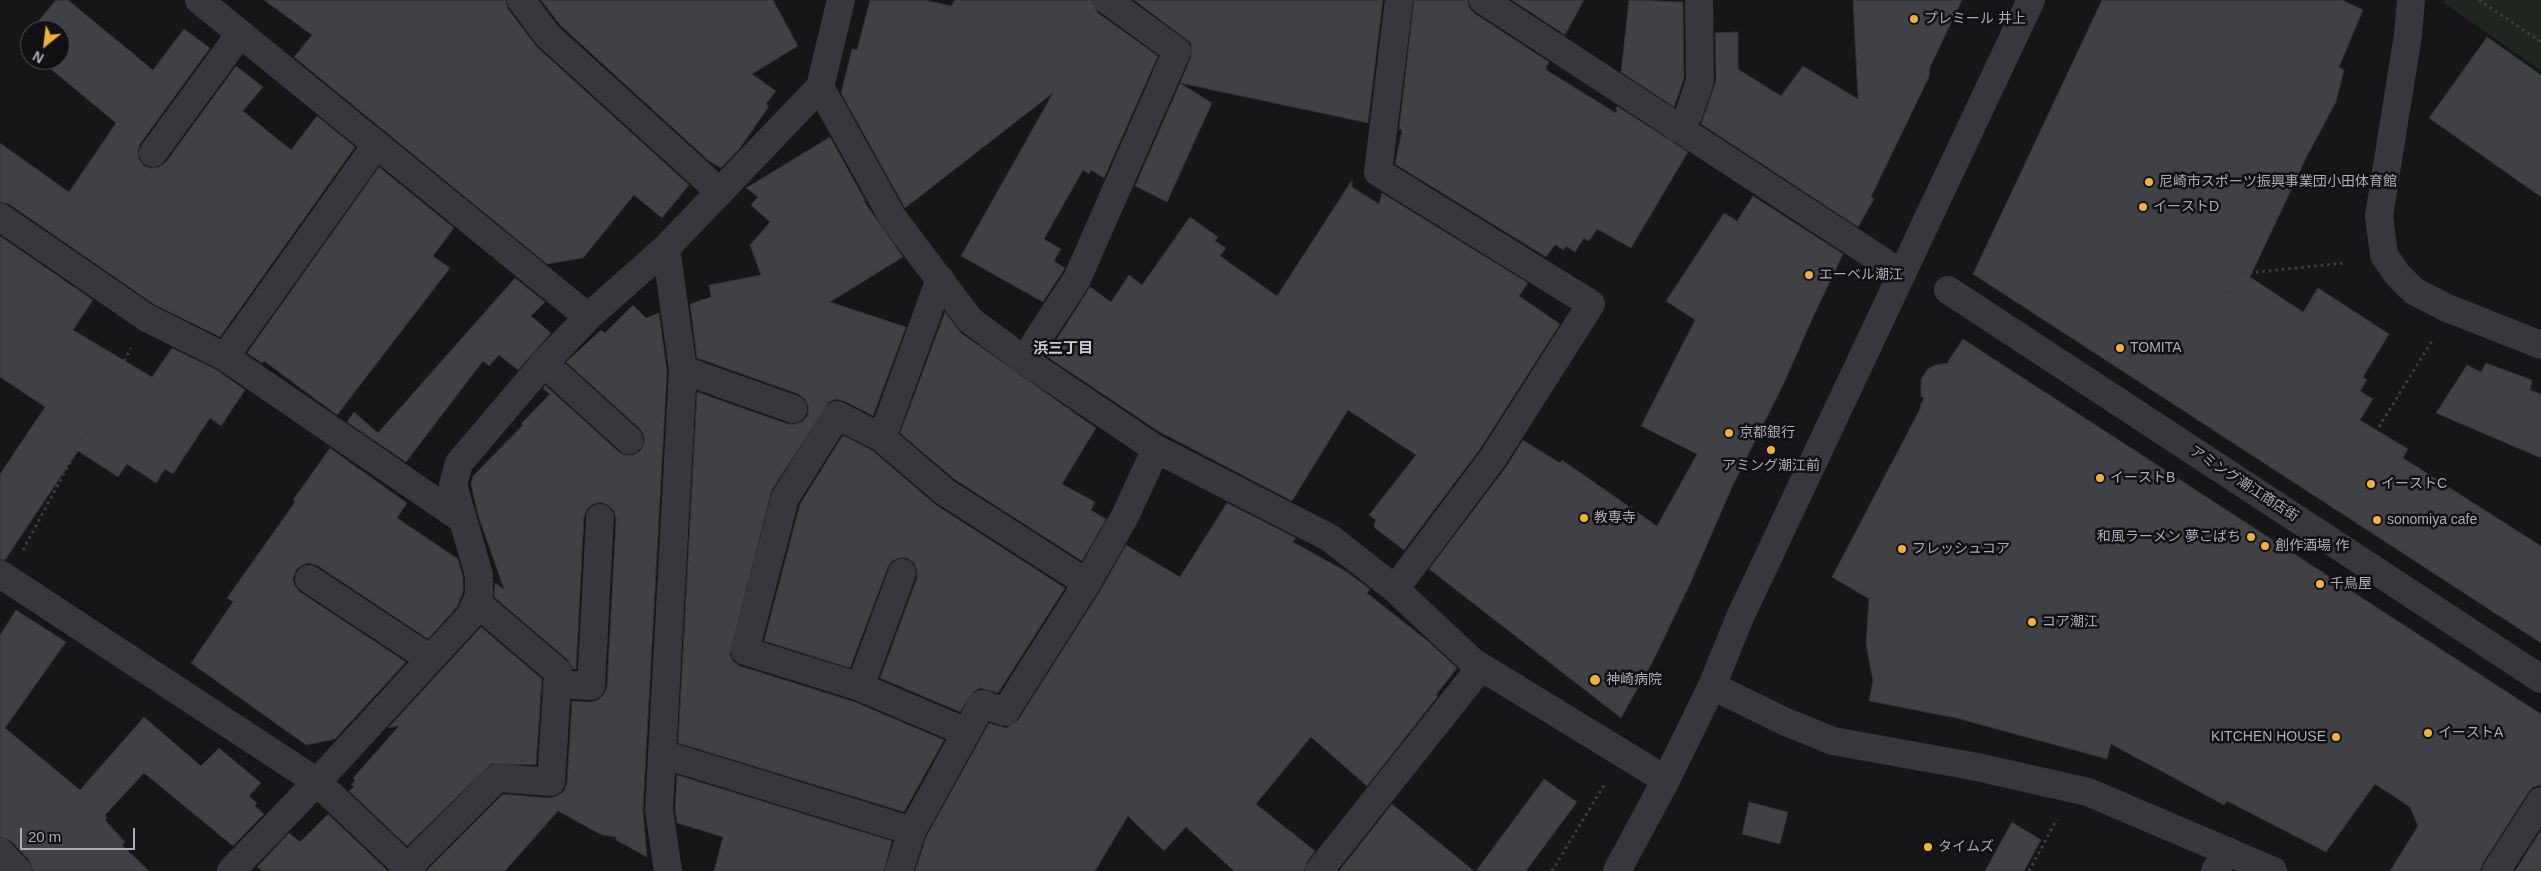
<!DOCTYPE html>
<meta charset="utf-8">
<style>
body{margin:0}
#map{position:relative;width:2541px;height:871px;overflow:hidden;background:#161618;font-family:Arial,sans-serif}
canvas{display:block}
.north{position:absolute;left:20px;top:20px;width:50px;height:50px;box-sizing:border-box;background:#111113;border:1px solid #4d4f55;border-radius:50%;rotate:209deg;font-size:14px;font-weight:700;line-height:20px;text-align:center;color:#a8adb8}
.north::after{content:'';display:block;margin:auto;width:18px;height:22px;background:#f2b134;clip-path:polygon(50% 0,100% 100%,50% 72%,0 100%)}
.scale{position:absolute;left:20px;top:828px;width:115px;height:22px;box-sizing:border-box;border:2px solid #a8adb8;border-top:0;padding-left:6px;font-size:15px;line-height:18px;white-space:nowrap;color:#a8adb8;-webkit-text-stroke:4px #111113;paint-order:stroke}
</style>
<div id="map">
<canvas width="2541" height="871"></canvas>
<div class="north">N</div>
<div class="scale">20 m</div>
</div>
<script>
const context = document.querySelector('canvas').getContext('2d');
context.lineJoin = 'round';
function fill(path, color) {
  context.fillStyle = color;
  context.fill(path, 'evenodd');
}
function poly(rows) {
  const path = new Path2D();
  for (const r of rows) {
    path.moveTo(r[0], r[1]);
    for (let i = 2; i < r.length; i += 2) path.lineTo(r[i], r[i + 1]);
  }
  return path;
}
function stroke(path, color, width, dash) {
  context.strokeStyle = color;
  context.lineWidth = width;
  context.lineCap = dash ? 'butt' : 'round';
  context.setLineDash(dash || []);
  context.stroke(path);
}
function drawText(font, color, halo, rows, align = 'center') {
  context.font = font + ' Arial,"Noto Sans JP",sans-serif';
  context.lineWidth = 5;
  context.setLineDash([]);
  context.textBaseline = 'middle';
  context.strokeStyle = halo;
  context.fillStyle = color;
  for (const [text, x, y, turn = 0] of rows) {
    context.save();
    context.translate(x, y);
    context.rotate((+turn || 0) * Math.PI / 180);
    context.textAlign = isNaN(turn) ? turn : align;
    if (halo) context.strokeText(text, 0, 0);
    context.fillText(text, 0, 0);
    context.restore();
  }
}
const green = poly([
 [2445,0,2541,0,2541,71,2444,3]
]);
const building = poly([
 [56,0,68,0,153,70,184,29,210,48,140,144,138,151,139,159,144,166,151,168,159,167,166,162,236,66,263,87,243,111,291,150,317,116,355,147,220,337,155,305,9,204,0,202,0,143,69,192,116,123,40,60,60,60,60,30,31,30,56,0],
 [264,0,506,0,508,9,537,47,689,185,662,218,634,195,583,258,547,264,294,57,312,35,264,0],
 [541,0,773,0,798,46,752,74,776,91,766,104,769,106,740,148,721,168,709,161,560,25,541,0],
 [870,0,925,0,951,6,955,0,1092,0,1098,13,1158,56,1104,178,1091,170,1089,174,1083,170,1044,239,1061,249,1054,261,1065,268,1043,302,961,256,1053,93,905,208,841,93,852,49,857,50,870,0],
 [1134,0,1383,0,1368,123,1180,83,1191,57,1191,43,1134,0],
 [1414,0,1468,0,1469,7,1474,13,1549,62,1546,68,1548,71,1616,113,1617,106,1688,152,1631,248,1597,229,1589,241,1584,238,1575,252,1566,246,1564,250,1555,245,1546,257,1395,164,1402,130,1399,129,1414,0],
 [1512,0,1584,0,1565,35,1512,0],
 [1629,0,1683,2,1684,78,1674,107,1621,72,1629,0],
 [1853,0,1962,0,1930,67,1929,77,1871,197,1874,199,1858,227,1701,124,1716,81,1715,33,1738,32,1738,69,1781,96,1803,66,1858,99,1853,0],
 [2102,0,2342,0,2363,10,2339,67,2344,70,2336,102,2308,154,2250,277,2303,312,2318,288,2389,334,2363,377,2367,380,2360,391,2373,399,2360,420,2408,449,2403,458,2541,546,2541,643,1973,274,2102,0],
 [30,32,30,52,20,44,30,32],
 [2487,37,2541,75,2541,197,2429,118,2487,37],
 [1180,83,1212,103,1167,202,1135,186,1180,83],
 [830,137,866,202,863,200,903,257,830,302,906,327,873,416,844,401,836,399,829,402,772,490,730,654,733,661,740,666,855,702,944,740,904,812,678,743,697,392,788,424,796,424,803,421,808,415,808,407,805,399,798,394,697,358,690,304,711,297,709,285,761,275,750,245,770,222,751,205,758,197,746,188,830,137],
 [379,167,454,228,433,256,450,268,337,415,264,361,262,363,247,353,379,167],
 [1352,180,1352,187,1379,204,1382,193,1528,283,1519,296,1560,324,1480,449,1404,550,1375,528,1374,525,1376,520,1369,515,1416,455,1348,410,1292,501,1158,431,1046,356,1090,287,1111,302,1129,275,1142,285,1190,217,1218,237,1215,241,1226,248,1220,256,1277,296,1352,180],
 [1753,196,1843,254,1814,315,1783,385,1732,487,1690,584,1654,659,1621,718,1429,569,1506,467,1523,440,1560,463,1562,460,1657,526,1697,454,1641,426,1695,320,1666,301,1724,213,1737,221,1753,196],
 [0,236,93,300,73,330,152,377,172,348,217,370,245,390,221,426,210,418,173,474,165,469,156,483,127,464,118,477,78,451,5,560,0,559,0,474,45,407,0,377,0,236],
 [515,278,545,302,531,316,551,333,518,370,499,355,489,366,483,361,406,462,347,422,354,412,378,433,515,278],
 [633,305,646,318,659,313,667,371,643,809,647,857,616,840,616,837,602,835,558,811,505,871,426,871,503,794,550,798,557,796,564,791,567,783,572,701,591,702,598,700,604,694,607,687,616,519,614,511,608,505,600,502,593,504,587,509,584,517,576,669,573,669,568,660,494,597,495,583,504,589,478,515,471,484,473,476,523,425,521,424,550,394,543,389,545,385,619,452,625,455,633,455,640,451,644,443,644,436,640,429,566,362,601,330,605,333,633,305],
 [945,312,961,333,1096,428,1062,484,1095,502,1091,510,1106,519,1082,561,954,479,900,433,945,312],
 [1963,339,2541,714,2541,785,2533,787,2528,793,2483,863,2480,871,2390,871,2418,826,2410,807,2375,784,2326,852,2227,801,2224,805,2111,744,2107,759,1956,718,1869,701,1873,681,1866,644,1869,599,1832,577,1921,407,1920,406,1924,398,1921,396,1921,379,1928,369,1935,365,1947,363,1963,339],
 [2486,363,2532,380,2530,390,2541,394,2541,458,2436,413,2467,365,2481,372,2486,363],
 [843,435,873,451,936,505,1065,588,998,693,980,688,974,691,960,712,880,678,917,578,917,570,914,563,907,558,899,558,892,561,888,567,850,668,764,641,800,504,843,435],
 [330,448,407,503,397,518,458,559,463,577,463,592,457,607,428,639,318,566,309,563,302,565,296,570,293,579,295,586,300,592,406,662,335,739,306,745,191,663,233,602,227,598,295,502,293,500,330,448],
 [1227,503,1296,538,1293,542,1347,572,1370,589,1367,593,1429,642,1457,668,1436,695,1438,696,1367,786,1311,737,1256,804,1315,851,1307,862,1304,871,1234,871,1186,827,1164,851,1128,816,1095,871,915,871,926,837,989,723,1006,728,1018,720,1100,591,1126,545,1180,577,1227,503],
 [16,610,66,642,5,728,80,790,144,717,201,766,219,748,261,783,249,796,257,803,255,806,264,814,233,846,144,773,105,815,107,818,105,820,125,842,122,845,149,871,33,871,29,860,11,841,0,837,0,635,16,610],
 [481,627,542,679,536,765,491,764,407,846,349,791,354,787,351,784,355,781,353,778,399,726,388,728,481,627],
 [677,775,892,841,884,871,714,871,723,837,677,823,675,809,677,775],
 [1544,779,1577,802,1526,871,1476,871,1544,779],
 [1749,802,1788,812,1780,844,1742,834,1749,802],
 [1392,804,1474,871,1339,871,1392,804],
 [328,814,388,871,262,871,257,867,289,833,300,842,328,814],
 [2012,822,2041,840,2024,871,1985,871,2012,822],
 [2541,830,2541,871,2515,871,2541,830]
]);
const path = poly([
 [2479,0,2541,42],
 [2195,349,2239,274,2345,263],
 [2166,393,2174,381],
 [2379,427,2433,339],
 [23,550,131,348],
 [1552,871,1606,782],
 [2029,871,2057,819]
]);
const pedestrian = poly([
 [1948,290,2541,679],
 [2496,871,2541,801]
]);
const minor = poly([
 [199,0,588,317],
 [521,0,548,36,720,192],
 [1483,0,1902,274],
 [820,87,893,218,970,320,1024,360,1156,449,1330,538,1395,589,1473,662,1666,780],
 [1678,129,1689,113,1700,81,1699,0],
 [153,153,240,34],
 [0,217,147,318,225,357,463,520],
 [666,248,683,370,659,810,668,871],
 [225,357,376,145],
 [1024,360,1077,279,1177,51,1107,0],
 [544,363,629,440],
 [683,370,793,409],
 [882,438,940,279],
 [0,574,317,782,411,871],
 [309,579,430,659],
 [1395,589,1493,458,1591,304,1378,172,1399,0],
 [557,684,591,686,600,518],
 [860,687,902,573],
 [966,732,860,687,745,651,785,498,837,415,882,438,945,492,1087,583],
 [662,754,912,831,899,871],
 [912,831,982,704,1005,712,1087,583,1125,516,1156,449],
 [0,852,18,871],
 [407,868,497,778,551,782,558,672,476,602],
 [231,871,317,782,470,616,479,595,479,575,453,485,459,463,544,363,588,317,666,248,820,87,841,0],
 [1319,871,1481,667],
 [2215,871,2228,851]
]);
const tertiary = poly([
 [2411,0,2408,35,2379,216,2384,255,2397,274,2414,291,2447,308,2541,345],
 [1712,686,1786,722,1833,741,1977,767,2088,792,2273,871],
 [1617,871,1666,780,1712,686,1740,617,2031,0]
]);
const markers = [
 [1914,19,5,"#f2b134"],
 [2149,182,5,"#f2b134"],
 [2143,207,5,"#f2b134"],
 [1809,275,5,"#f2b134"],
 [2120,348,5,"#f2b134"],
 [1729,433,5,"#f2b134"],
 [1771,450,5,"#f2b134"],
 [2100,478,5,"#f2b134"],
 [2371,484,5,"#f2b134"],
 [1584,518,5,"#f2b134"],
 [2377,520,5,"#f2b134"],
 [2251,537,5,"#f2b134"],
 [2265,546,5,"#f2b134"],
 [1902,549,5,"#f2b134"],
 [2320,584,5,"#f2b134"],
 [2032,622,5,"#f2b134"],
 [1595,680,6,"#f2b134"],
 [2428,733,5,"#f2b134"],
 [2336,737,5,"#f2b134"],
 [1928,847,5,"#f2b134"]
];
const poiNames = [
 ["プレミール 井上",1924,19],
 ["尼崎市スポーツ振興事業団小田体育館",2159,182],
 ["イーストD",2153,207],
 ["エーベル潮江",1819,275],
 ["TOMITA",2130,348],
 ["京都銀行",1739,433],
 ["アミング潮江前",1771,466,"center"],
 ["イーストB",2110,478],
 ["イーストC",2381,484],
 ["教専寺",1594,518],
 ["sonomiya cafe",2387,520],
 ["和風ラーメン 夢こばち",2241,537,"right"],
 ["創作酒場 作",2275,546],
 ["フレッシュコア",1912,549],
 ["千鳥屋",2330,584],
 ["コア潮江",2042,622],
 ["神崎病院",1606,680],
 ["イーストA",2438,733],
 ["KITCHEN HOUSE",2326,737,"right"],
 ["タイムズ",1938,847]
];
const streetNames = [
 ["アミング潮江商店街",2244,484,33]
];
const neighbourhoodNames = [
 ["浜三丁目",1063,349]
];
fill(green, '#1e261f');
fill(building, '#404145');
stroke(building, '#303034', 1);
stroke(path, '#3d3f44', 3, [2.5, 4]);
stroke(pedestrian, '#37383d', 28);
stroke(minor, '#37383d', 28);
stroke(tertiary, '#37383d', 28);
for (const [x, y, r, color] of markers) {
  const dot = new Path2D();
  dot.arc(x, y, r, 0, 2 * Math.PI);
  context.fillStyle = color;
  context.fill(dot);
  stroke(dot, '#111113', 2);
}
drawText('14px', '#a8adb8', '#111113', poiNames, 'left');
drawText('14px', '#a8adb8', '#111113', streetNames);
drawText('bold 15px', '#c9ccd4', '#111113', neighbourhoodNames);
</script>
